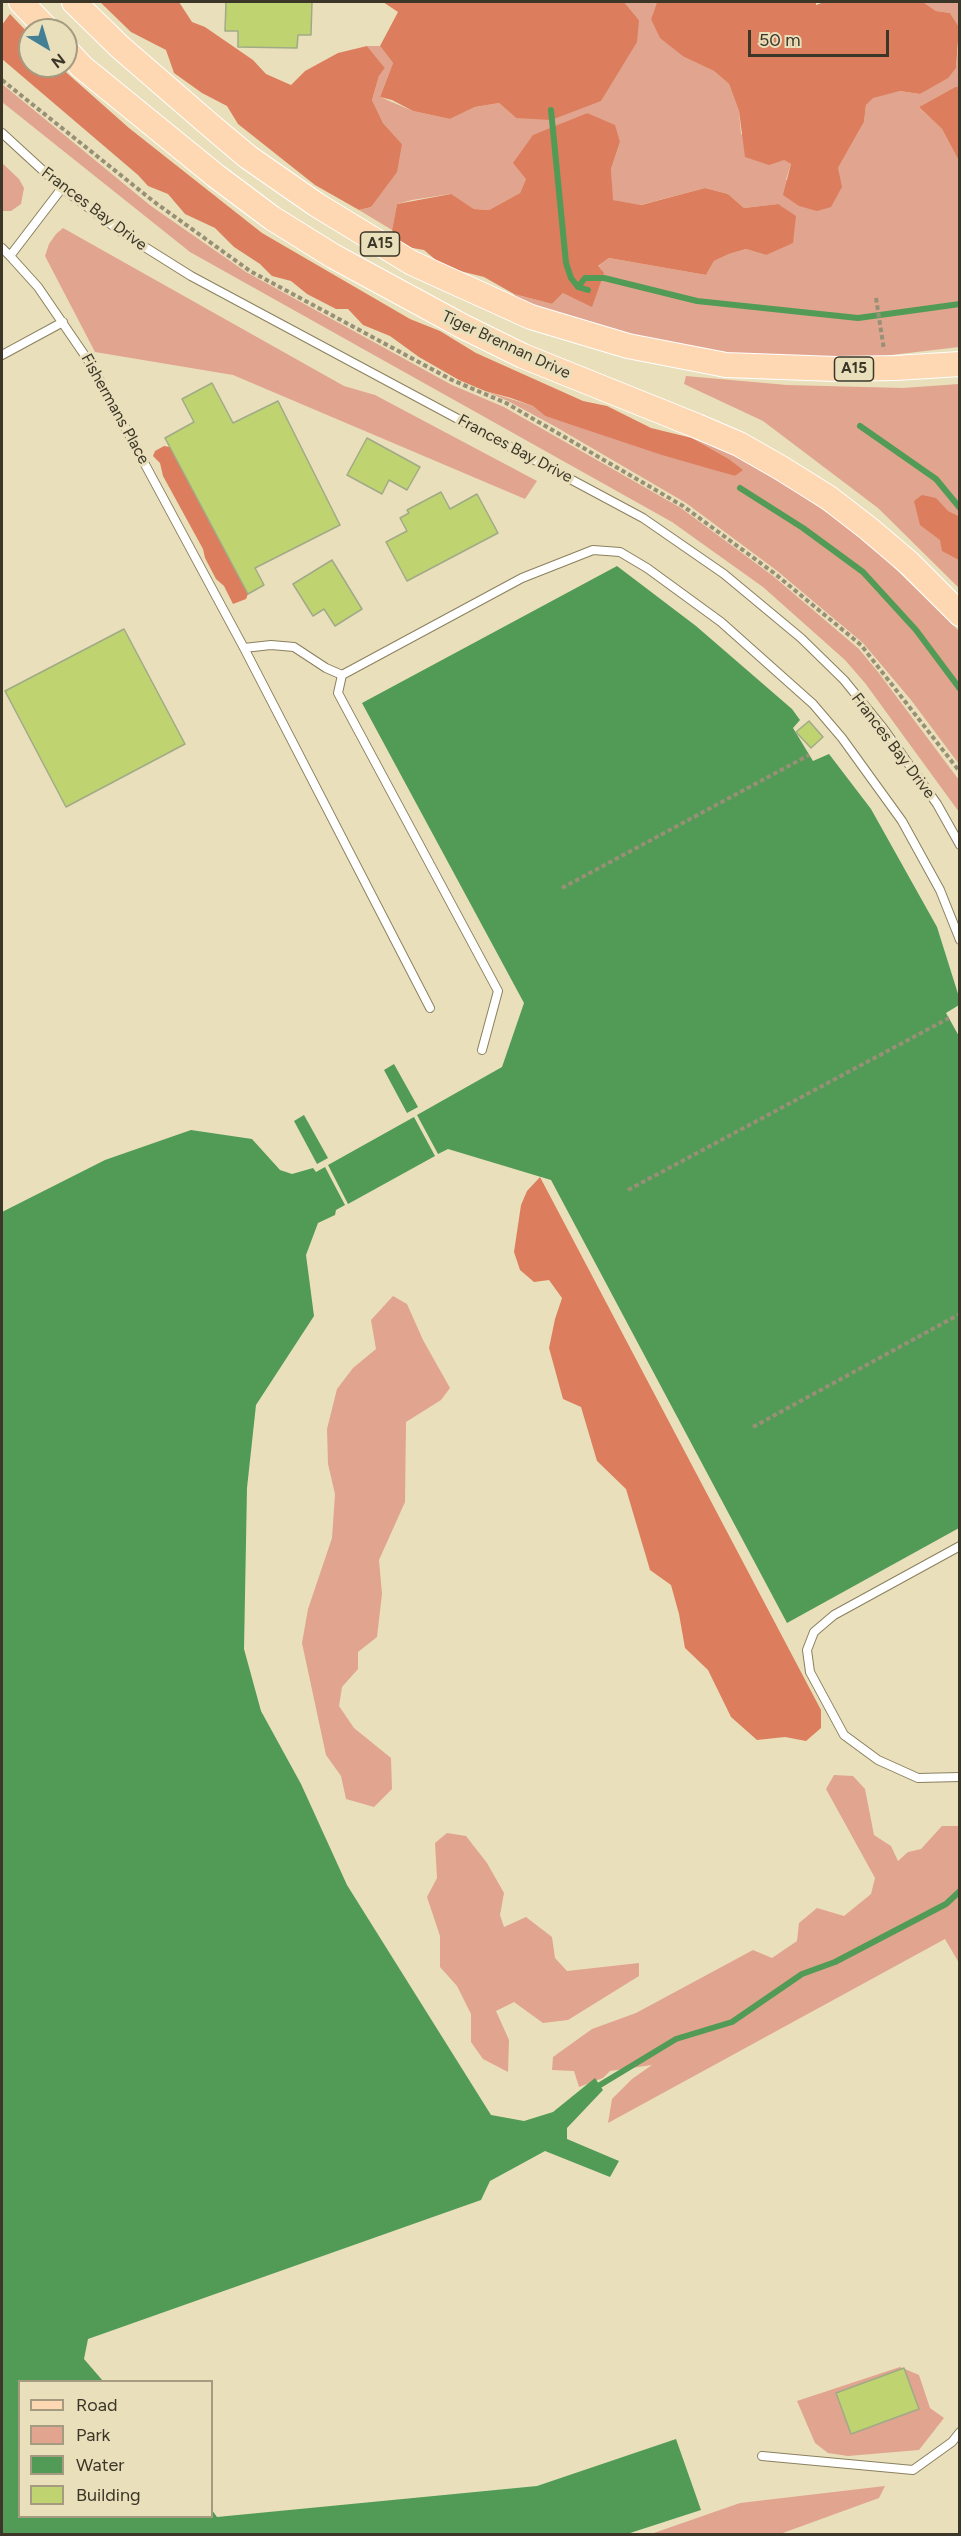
<!DOCTYPE html>
<style>
body{margin:0}
#map{position:relative;width:961px;height:2536px;overflow:hidden;background:#eadfbb;font-family:Figtree,sans-serif}
canvas{display:block}
.frame{position:absolute;inset:0;border:3px solid #3b3628;pointer-events:none}
.legend{position:absolute;left:18px;top:2380px;width:195px;height:138px;box-sizing:border-box;background:#eadfbb;border:2px solid #a49b80;margin:0;padding:8px 10px;list-style:none;font-size:18px;color:#3b3628}
.legend li{display:flex;align-items:center;gap:12px;height:30px}
.legend b{width:30px;border:2px solid #a49b80}
.north{position:absolute;left:18px;top:18px;width:60px;height:60px;box-sizing:border-box;background:#eadfbb;border:2px solid #a49b80;border-radius:50%;rotate:142deg;font-size:16px;font-weight:700;line-height:24px;text-align:center;color:#3b3628}
.north::after{content:'';display:block;margin:auto;width:21px;height:27px;background:#438096;clip-path:polygon(50% 0,100% 100%,50% 72%,0 100%)}
.scale{position:absolute;left:748px;top:30px;width:141px;height:27px;box-sizing:border-box;border:3px solid #3b3628;border-top:0;padding-left:8px;font-size:18px;line-height:21px;white-space:nowrap;color:#3b3628;-webkit-text-stroke:4px #eadfbb;paint-order:stroke}
</style>
<div id="map">
<canvas width="961" height="2536"></canvas>
<div class="frame"></div>
<ul class="legend">
<li><b style="height:8px;background:#fdd8b2"></b>Road</li>
<li><b style="height:16px;background:#e1a48f"></b>Park</li>
<li><b style="height:16px;background:#519b56"></b>Water</li>
<li><b style="height:16px;background:#bfd371"></b>Building</li>
</ul>
<div class="north">N</div>
<div class="scale">50 m</div>
</div>
<script>
const context = document.querySelector('canvas').getContext('2d');
context.lineJoin = 'round';
function fill(path, color) {
  context.fillStyle = color;
  context.fill(path, 'evenodd');
}
function poly(rows) {
  const path = new Path2D();
  for (const r of rows) {
    path.moveTo(r[0], r[1]);
    for (let i = 2; i < r.length; i += 2) path.lineTo(r[i], r[i + 1]);
  }
  return path;
}
function stroke(path, color, width, dash) {
  context.strokeStyle = color;
  context.lineWidth = width;
  context.lineCap = dash ? 'butt' : 'round';
  context.setLineDash(dash || []);
  context.stroke(path);
}
function drawText(font, color, halo, rows, align = 'center') {
  context.font = font + ' Figtree,sans-serif';
  context.lineWidth = 6;
  context.setLineDash([]);
  context.textBaseline = 'middle';
  context.strokeStyle = halo;
  context.fillStyle = color;
  for (const [text, x, y, turn = 0] of rows) {
    context.save();
    context.translate(x, y);
    context.rotate((+turn || 0) * Math.PI / 180);
    context.textAlign = isNaN(turn) ? turn : align;
    if (halo) context.strokeText(text, 0, 0);
    context.fillText(text, 0, 0);
    context.restore();
  }
}
const green = poly([
 [624,2,657,2,651,19,684,57,714,71,729,84,739,111,741,134,791,164,786,180,838,168,864,122,866,105,873,97,900,91,920,94,956,68,959,37,959,87,955,87,919,107,942,129,959,161,959,347,857,359,747,355,681,346,631,335,578,321,515,299,514,294,552,304,563,293,609,258,706,275,714,261,729,254,746,249,766,255,778,204,744,208,728,194,705,188,640,205,612,200,611,169,620,142,587,113,563,123,526,179,520,193,489,210,474,209,450,194,412,200,397,204,392,230,359,210,371,207,402,144,383,123,372,100,379,76,385,68,367,46,380,46,393,63,380,97,413,111,450,119,475,107,499,103,516,118,601,101,639,20],
 [923,2,959,2,959,27,950,13,936,11],
 [2,84,151,206,246,272,452,385,504,407,681,508,773,576,859,649,878,672,959,780,959,812,865,683,845,660,763,587,672,522,190,252,2,102],
 [2,163,19,179,24,188,21,204,11,211,2,211],
 [63,228,344,386,375,395,537,481,525,499,233,375,95,352,45,256,49,244,56,234],
 [686,376,787,385,903,388,959,384,959,588,878,508,763,421,684,384],
 [485,391,533,406,545,416,735,476,742,470,729,459,692,438,732,453,771,475,862,536,959,631,959,764,911,700,863,643,776,570,686,503,556,427,508,401],
 [393,1296,407,1304,423,1340,450,1388,441,1400,406,1422,405,1502,379,1560,382,1594,377,1637,358,1652,358,1669,342,1687,339,1706,354,1728,391,1758,392,1789,374,1807,346,1799,341,1776,326,1755,302,1643,308,1609,332,1538,335,1494,328,1464,327,1429,337,1389,353,1368,376,1349,371,1320],
 [834,1775,853,1776,865,1789,874,1835,891,1846,898,1861,908,1852,921,1849,942,1826,959,1826,959,1963,945,1939,608,2123,612,2099,632,2079,652,2065,610,2071,603,2078,579,2087,574,2071,552,2070,553,2057,592,2029,636,2013,753,1950,772,1958,797,1941,799,1923,817,1908,844,1916,871,1894,875,1878,826,1789],
 [447,1833,466,1836,487,1863,504,1893,500,1915,504,1927,526,1917,552,1937,555,1958,567,1971,639,1963,639,1976,568,2020,543,2023,514,2002,496,2011,509,2040,508,2072,483,2059,471,2042,471,2014,457,1986,440,1967,440,1936,427,1897,437,1878,435,1843],
 [900,2367,919,2375,930,2408,944,2418,919,2450,848,2456,828,2453,815,2443,797,2401],
 [885,2486,879,2498,780,2534,651,2534,740,2503]
]);
const forest = poly([
 [100,2,179,2,192,22,205,27,253,60,266,74,291,85,305,71,338,53,367,46,385,68,379,76,372,100,383,123,402,144,397,172,371,207,359,210,315,185,238,124,227,106,202,93,174,73,166,50,131,32],
 [383,2,624,2,639,20,637,42,601,101,551,120,516,118,499,103,475,107,450,119,413,111,392,100,380,97,393,63,380,46,398,12],
 [657,2,816,2,816,5,824,2,923,2,936,11,950,13,959,27,956,68,948,78,920,94,900,91,873,98,866,105,864,122,838,168,842,187,831,207,817,211,799,206,783,195,791,164,784,160,769,165,745,157,739,111,729,84,714,71,684,57,660,38,651,19],
 [10,14,30,35,30,66,59,66,129,128,262,233,410,319,440,331,476,353,583,401,607,406,651,428,692,438,729,459,743,470,735,476,662,455,545,416,533,406,511,398,485,391,459,380,419,357,390,336,363,325,348,309,336,309,307,294,291,281,272,276,260,264,234,247,215,228,185,214,168,194,148,186,138,175,2,59,2,25],
 [955,87,959,87,959,161,942,129,919,107],
 [587,113,615,125,620,142,611,169,613,200,641,205,705,188,728,194,744,208,778,204,796,216,793,243,766,255,746,249,729,254,714,261,706,275,609,258,598,266,604,273,592,307,563,293,552,304,514,294,484,277,444,267,424,250,401,246,392,230,397,204,451,194,474,209,489,210,520,193,526,179,513,163,533,135],
 [164,446,170,447,248,594,246,599,233,604,224,586,216,579,205,558,203,549,163,476,160,463,153,456,155,451],
 [922,495,936,498,948,511,958,516,959,560,942,551,940,540,920,525,914,501],
 [540,1177,821,1710,821,1728,806,1741,785,1737,757,1740,731,1717,708,1670,685,1648,679,1614,671,1585,650,1570,626,1489,597,1461,581,1407,563,1399,549,1348,555,1319,562,1298,549,1280,534,1282,520,1270,514,1252,521,1205,527,1191]
]);
const water = poly([
 [617,566,696,626,792,709,800,720,793,728,813,761,829,754,871,809,937,927,959,997,959,1005,946,1013,960,1038,959,1528,787,1623,551,1180,448,1149,438,1154,417,1115,502,1067,524,1003,362,703],
 [394,1064,418,1107,407,1113,384,1070],
 [304,1115,328,1158,317,1164,294,1121],
 [414,1117,435,1156,348,1204,328,1165],
 [191,1130,252,1139,280,1170,292,1174,313,1168,316,1172,325,1167,345,1205,336,1210,335,1215,318,1223,306,1255,314,1316,256,1405,247,1488,244,1649,261,1711,301,1784,347,1885,491,2115,524,2121,553,2112,595,2078,603,2090,567,2128,567,2139,619,2161,610,2177,545,2151,490,2181,481,2200,88,2339,84,2359,103,2381,20,2382,20,2516,212,2516,212,2510,217,2517,537,2486,676,2439,701,2510,627,2534,2,2534,2,1212,105,1160]
]);
const stream = poly([
 [551,110,566,263,571,278,578,287,588,290],
 [578,287,585,278,604,278,697,301,858,318,960,304],
 [860,426,936,479,960,508],
 [740,488,803,528,863,572,916,630,960,689],
 [600,2085,676,2039,732,2022,802,1974,835,1962,946,1904,960,1891]
]);
const building = poly([
 [226,2,312,2,311,35,298,35,297,48,238,47,238,31,225,31,226,2],
 [212,383,233,423,278,401,340,525,255,568,264,585,248,594,165,438,194,422,182,399,212,383],
 [367,438,420,467,407,490,389,480,382,494,347,475,367,438],
 [441,492,450,509,477,494,498,533,407,581,386,542,407,531,400,518,409,513,407,510,441,492],
 [332,560,362,609,335,626,324,609,313,616,293,584,332,560],
 [124,629,185,744,66,807,5,691,124,629],
 [809,721,823,737,811,748,796,732,809,721],
 [904,2368,919,2409,851,2434,836,2393,904,2368]
]);
const path = poly([
 [2,80,153,201,250,271,452,380,506,403,683,506,774,573,861,645,960,772],
 [876,298,884,350],
 [562,888,809,755],
 [628,1190,949,1018],
 [753,1427,960,1314]
]);
const service = poly([
 [2,133,62,188,124,234,191,276,643,518,724,574,801,638,844,680,883,728,937,804,960,845],
 [62,188,10,256,38,287,92,366,244,648,430,1008],
 [2,248,10,256],
 [2,355,63,322],
 [244,648,271,645,294,647,326,668,342,675,522,578,593,550,620,552,647,568,721,622,813,704,842,738,902,821,940,890,960,940],
 [342,675,338,693,498,991,482,1050],
 [960,1546,834,1615,814,1632,807,1650,810,1672,844,1735,878,1760,918,1778,960,1777],
 [762,2456,913,2470,952,2442,960,2432]
]);
const primary = poly([
 [21,2,48,30],
 [74,2,120,47,210,125,248,157,317,205,412,263,531,317,628,346,726,365,836,369,896,368,960,364],
 [66,50,82,67,216,176,272,218,333,256,462,326,523,356,697,426,739,444,781,468,829,498,869,529,909,563,960,614]
]);
const shields = [
 [380,244,39],
 [854,369,39]
];
const shieldNames = [
 ["A15",380,244],
 ["A15",854,369]
];
const streetNames = [
 ["Frances Bay Drive",94,209,37],
 ["Tiger Brennan Drive",506,345,25],
 ["Fishermans Place",115,409,61],
 ["Frances Bay Drive",515,449,28],
 ["Frances Bay Drive",893,746,53]
];
fill(green, '#e1a48f');
fill(forest, '#dc7e5d');
fill(water, '#519b56');
stroke(stream, '#519b56', 6);
fill(building, '#bfd371');
stroke(building, '#a1aa87', 1.5);
stroke(service, '#8a805e', 10);
stroke(primary, '#fff', 26);
stroke(path, '#989076', 4, [4.5, 3]);
stroke(service, '#fff', 8);
stroke(primary, '#fdd8b2', 24);
for (const [x, y, w] of shields) {
  const box = new Path2D();
  box.roundRect(x - w / 2, y - 12, w, 24, 4.5);
  context.fillStyle = '#eadfbb';
  context.fill(box);
  stroke(box, '#3b3628', 1.5);
}
drawText('bold 15px', '#3b3628', null, shieldNames);
drawText('16px', '#3b3628', '#eadfbb', streetNames);
</script>
